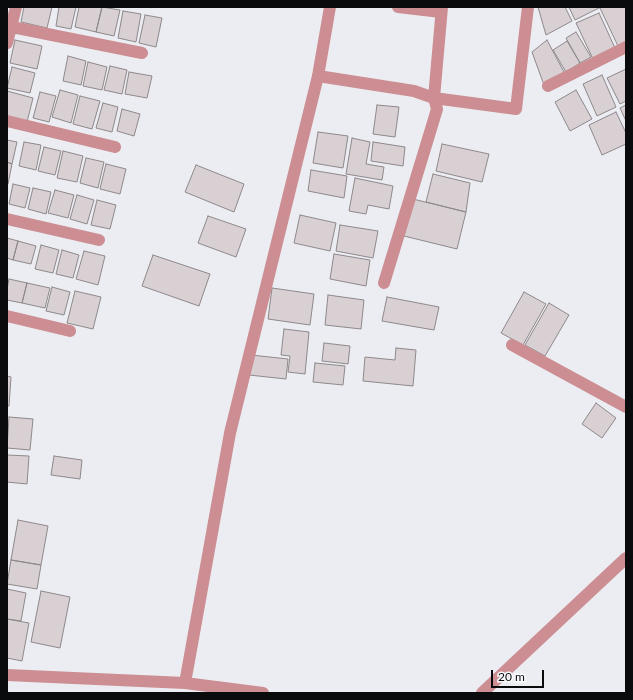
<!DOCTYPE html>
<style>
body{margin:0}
#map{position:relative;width:633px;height:700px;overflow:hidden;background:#ebedf3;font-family:Lato,sans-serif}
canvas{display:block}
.frame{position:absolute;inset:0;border:8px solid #0a0b0d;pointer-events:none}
.scale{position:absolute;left:491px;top:670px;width:53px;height:18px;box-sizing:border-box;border:2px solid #0a0b0d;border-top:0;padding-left:5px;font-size:12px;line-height:14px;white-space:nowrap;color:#0a0b0d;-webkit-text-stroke:3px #f9fafe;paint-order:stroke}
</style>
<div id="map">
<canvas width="633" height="700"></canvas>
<div class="frame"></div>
<div class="scale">20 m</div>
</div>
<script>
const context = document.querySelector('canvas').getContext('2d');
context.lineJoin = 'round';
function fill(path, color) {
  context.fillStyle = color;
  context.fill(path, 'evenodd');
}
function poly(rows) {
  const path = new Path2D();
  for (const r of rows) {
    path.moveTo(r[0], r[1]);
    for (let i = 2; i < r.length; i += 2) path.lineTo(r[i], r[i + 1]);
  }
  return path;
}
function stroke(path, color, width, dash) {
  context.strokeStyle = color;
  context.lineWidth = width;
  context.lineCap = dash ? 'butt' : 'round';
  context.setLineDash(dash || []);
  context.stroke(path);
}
const building = poly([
 [24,7,52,7,47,28,21,22,24,7],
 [59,7,76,7,71,29,56,26,59,7],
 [79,7,102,7,96,32,75,27,79,7],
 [102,7,120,10,114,36,96,32,102,7],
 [538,7,565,7,572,21,546,35,538,7],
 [569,7,601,7,575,20,569,7],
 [603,7,626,7,626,42,618,46,600,8,603,7],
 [123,11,141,14,136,42,118,38,123,11],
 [599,13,615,48,593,59,576,23,599,13],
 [145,15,162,18,156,47,139,43,145,15],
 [576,32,591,57,580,63,566,38,576,32],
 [15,40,42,46,37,69,10,63,15,40],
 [547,40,565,74,544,85,532,52,547,40],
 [567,41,580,63,566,72,553,50,567,41],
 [68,56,86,61,81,85,63,81,68,56],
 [88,62,107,67,102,90,83,86,88,62],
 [110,66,127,70,122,94,104,90,110,66],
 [12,67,35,73,30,93,7,88,12,67],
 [626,69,626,101,620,104,607,78,626,69],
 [129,72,152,76,147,98,125,94,129,72],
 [602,75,616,107,597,116,583,84,602,75],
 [60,90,78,95,71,123,52,117,60,90],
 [576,90,592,119,570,131,555,102,576,90],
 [7,91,33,98,27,122,7,116,7,91],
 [40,92,56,96,49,122,33,118,40,92],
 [80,96,100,101,92,129,73,124,80,96],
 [103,103,118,107,112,132,96,128,103,103],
 [377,105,399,107,395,137,373,134,377,105],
 [626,105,626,121,620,108,626,105],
 [122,109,140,114,134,136,117,131,122,109],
 [616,112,626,133,626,144,602,155,589,125,616,112],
 [318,132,348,136,343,168,313,163,318,132],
 [352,138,370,142,366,164,384,167,382,180,346,174,352,138],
 [7,140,17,142,12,164,7,162,7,140],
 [24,142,41,145,36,170,19,166,24,142],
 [373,142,405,147,403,166,371,161,373,142],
 [442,144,489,154,482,182,436,171,442,144],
 [44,147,61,151,55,175,38,171,44,147],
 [63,151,83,156,77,182,57,178,63,151],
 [86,158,104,162,98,188,80,183,86,158],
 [7,162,12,164,8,184,7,184,7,162],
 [106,164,126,169,120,194,100,189,106,164],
 [196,165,244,184,234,212,185,192,196,165],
 [311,170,347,176,344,198,308,191,311,170],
 [433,174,470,183,466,212,426,202,433,174],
 [355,178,393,186,389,209,368,205,366,214,349,211,355,178],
 [13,184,30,188,25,208,9,204,13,184],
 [33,188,51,192,46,214,28,209,33,188],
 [55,190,74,195,68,218,48,213,55,190],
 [77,195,94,200,87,224,70,219,77,195],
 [413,199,466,212,457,249,404,236,413,199],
 [97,200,116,205,110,229,91,225,97,200],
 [300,215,336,223,330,251,294,243,300,215],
 [208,216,246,229,236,257,198,243,208,216],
 [340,225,378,231,373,258,336,251,340,225],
 [7,238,18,241,13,260,7,258,7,238],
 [18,241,36,246,31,264,13,260,18,241],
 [41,245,59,250,53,273,35,269,41,245],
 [62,250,79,255,73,278,56,274,62,250],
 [84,251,105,256,98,285,76,279,84,251],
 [334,254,370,260,366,286,330,279,334,254],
 [153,255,210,274,199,306,142,286,153,255],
 [9,279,27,283,22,303,7,300,7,289,9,279],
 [27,283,50,288,45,308,22,303,27,283],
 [52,287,70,292,64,315,46,311,52,287],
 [272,288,314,294,310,325,268,319,272,288],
 [75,291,101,297,93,329,67,323,75,291],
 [524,292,546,304,523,345,501,333,524,292],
 [328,295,364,300,361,329,325,325,328,295],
 [387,297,439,307,434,330,382,321,387,297],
 [549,303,569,315,545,356,525,345,549,303],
 [284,329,309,332,305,374,288,372,290,356,281,355,284,329],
 [324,343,350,346,348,364,322,361,324,343],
 [396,348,416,350,413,386,363,381,365,357,395,360,396,348],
 [251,355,288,359,286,379,249,375,251,355],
 [315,363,345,366,343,385,313,382,315,363],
 [7,376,11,377,9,406,7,406,7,376],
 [596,403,616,418,602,438,582,424,596,403],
 [9,417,33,419,30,450,7,448,9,417],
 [7,455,29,456,27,484,7,482,7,455],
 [54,456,82,460,80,479,51,475,54,456],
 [18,520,48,526,41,565,11,560,18,520],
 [11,560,41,565,37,589,7,584,11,560],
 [7,589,26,593,21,621,7,619,7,589],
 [41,591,70,597,60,648,31,642,41,591],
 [7,619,29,623,22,661,7,658,7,619]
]);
const minor = poly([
 [398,7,441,12],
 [442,7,434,98,516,109,528,7],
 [7,26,142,53],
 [7,43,16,7],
 [318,76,414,91,434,98,437,109,431,129,384,283],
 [548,86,626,47],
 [7,121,115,147],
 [7,219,99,240],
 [7,316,70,331],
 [512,345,626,407],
 [7,675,185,683,263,693],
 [185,683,230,433,318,76,330,7],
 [482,693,626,558]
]);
fill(building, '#d8d0d3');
stroke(building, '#8e888a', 1);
stroke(minor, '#cc8e92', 12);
</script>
